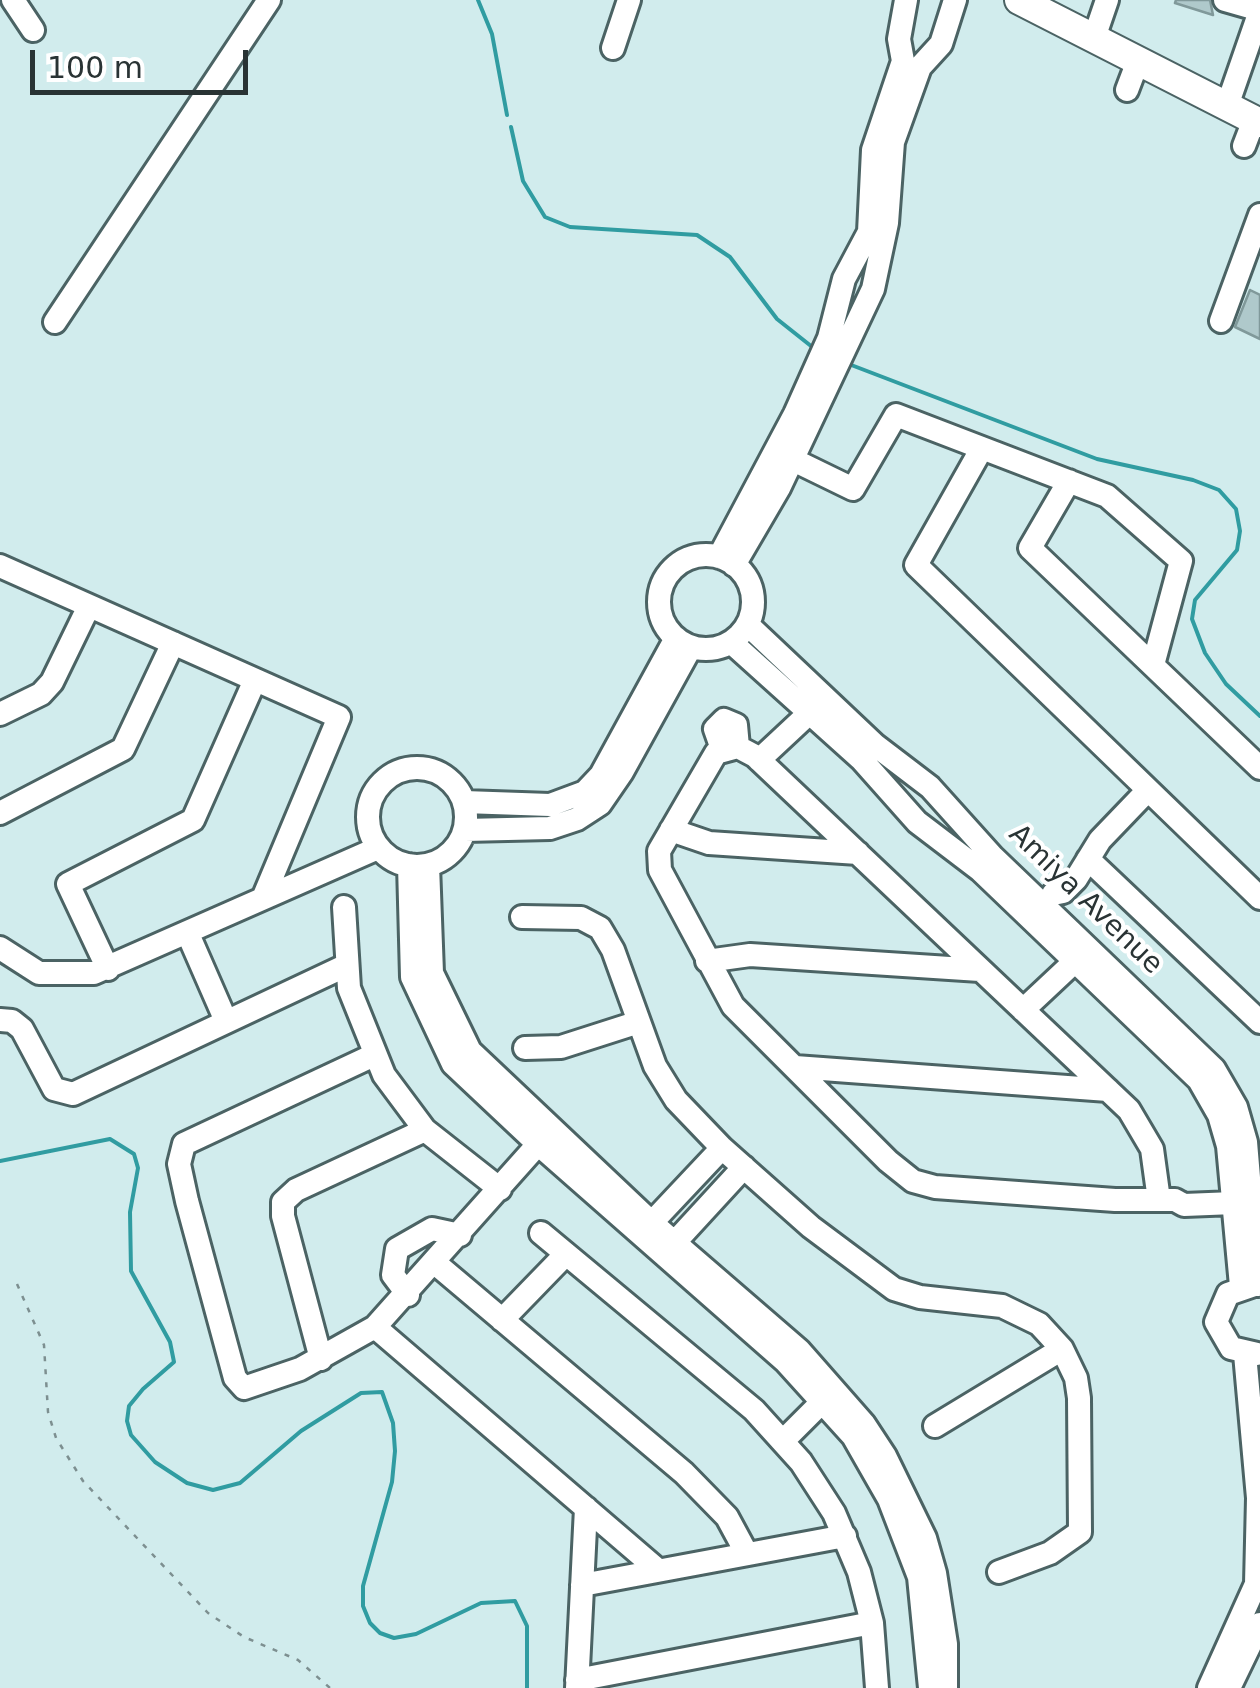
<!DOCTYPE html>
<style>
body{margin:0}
#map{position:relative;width:1260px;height:1688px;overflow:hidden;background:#d1eced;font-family:"DejaVu Sans",sans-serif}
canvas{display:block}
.scale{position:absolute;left:30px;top:50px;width:218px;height:45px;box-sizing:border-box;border:5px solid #293334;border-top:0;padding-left:12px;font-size:30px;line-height:35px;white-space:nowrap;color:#293334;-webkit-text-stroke:8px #fff;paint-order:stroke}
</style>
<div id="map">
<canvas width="1260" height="1688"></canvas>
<div class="scale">100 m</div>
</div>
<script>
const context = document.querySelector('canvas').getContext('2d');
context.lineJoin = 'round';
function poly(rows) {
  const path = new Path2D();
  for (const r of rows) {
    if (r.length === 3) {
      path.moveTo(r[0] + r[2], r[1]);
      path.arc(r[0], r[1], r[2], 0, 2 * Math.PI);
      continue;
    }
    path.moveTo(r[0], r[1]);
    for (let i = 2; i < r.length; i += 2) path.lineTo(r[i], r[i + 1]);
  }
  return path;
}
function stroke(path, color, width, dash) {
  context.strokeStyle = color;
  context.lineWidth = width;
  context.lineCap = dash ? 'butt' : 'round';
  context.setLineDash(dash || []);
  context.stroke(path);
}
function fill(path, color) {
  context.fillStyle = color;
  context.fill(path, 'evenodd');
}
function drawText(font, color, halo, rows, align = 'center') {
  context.font = font + ' "DejaVu Sans",sans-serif';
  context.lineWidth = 8;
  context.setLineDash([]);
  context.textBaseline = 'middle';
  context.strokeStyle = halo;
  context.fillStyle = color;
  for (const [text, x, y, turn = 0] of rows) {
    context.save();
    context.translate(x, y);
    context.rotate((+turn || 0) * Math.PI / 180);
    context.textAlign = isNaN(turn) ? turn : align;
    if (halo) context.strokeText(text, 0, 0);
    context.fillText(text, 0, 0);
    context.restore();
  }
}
const stream = poly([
 [478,0,492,34,507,115],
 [511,127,523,181,545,217,570,227,697,235,730,257,777,319,811,346],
 [846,363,1097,459,1193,480,1219,490,1236,509,1240,531,1237,550,1195,600,1192,619,1205,653,1226,684,1260,716],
 [0,1161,110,1139,134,1154,138,1168,130,1212,131,1271,170,1342,174,1362,143,1389,129,1406,127,1421,131,1435,155,1462,187,1483,213,1490,240,1483,301,1431,361,1393,382,1392,393,1423,395,1451,392,1482,363,1586,363,1606,370,1623,380,1633,394,1638,416,1634,481,1603,515,1601,527,1626,527,1688]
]);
const building = poly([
 [1176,0,1210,0,1213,15,1175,3,1176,0],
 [1250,290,1260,295,1260,339,1235,327,1250,290]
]);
const path = poly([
 [17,1284,44,1345,48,1412,56,1438,83,1481,208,1613,244,1637,298,1660,330,1688]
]);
const minor = poly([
 [13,0,33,30],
 [1225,0,1260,10],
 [1094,38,1107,0],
 [613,48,629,0],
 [1127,90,1138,61],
 [1227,106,1260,11],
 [1244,146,1254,120],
 [1221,321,1260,215],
 [55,322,269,0],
 [982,448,916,565,1260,898],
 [777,452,853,489,896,415,1107,496,1181,561,1153,665],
 [1069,481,1030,548,1260,768],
 [706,602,47],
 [719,557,795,414,829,338,844,279,869,232,873,150,903,61,899,39,906,0],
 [734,565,779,488,873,289,887,223,893,142,920,67,941,44,955,0],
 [0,566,339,717,264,896],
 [748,625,875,745,930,787,993,857,1214,1069,1236,1107,1246,1142,1258,1285],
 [731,642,861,759,917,822,980,870,1199,1080,1219,1115,1228,1146,1241,1286],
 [0,714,41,694,52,682,89,606],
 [722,749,715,729,724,720,736,725,738,747],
 [759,760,819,704],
 [417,817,49],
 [464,802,550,805,585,792,601,775,676,638],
 [0,813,123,749,173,643],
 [465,830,550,828,577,819,600,804,622,772,691,647],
 [671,830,709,843,858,853],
 [1088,859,1260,1022],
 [409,865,412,977,453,1064,538,1144,786,1362,853,1436,889,1499,919,1577,930,1688],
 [428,865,432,973,470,1051,652,1223,799,1350,864,1424,885,1456,925,1538,935,1573,946,1644,946,1688],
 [1053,894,1063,892,1076,879,1100,840,1147,791],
 [344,907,349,988,384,1075,425,1130,500,1189],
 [522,917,581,918,600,928,613,950,655,1066,676,1100,722,1148,811,1227,894,1289,920,1297,1002,1306,1039,1324,1062,1349,1076,1378,1079,1398,1080,1532,1050,1553,999,1572],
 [188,934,226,1021],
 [0,948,39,973,94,973,378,848],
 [707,961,750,955,980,970],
 [108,969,68,884,193,820,255,680],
 [1023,1010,1087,950],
 [0,1020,12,1021,22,1029,54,1089,73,1094,345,966],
 [525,1048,561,1047,639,1022],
 [374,1055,184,1144,179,1164,187,1201,235,1378,244,1388,300,1369,375,1327,548,1133],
 [795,1067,1108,1090],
 [1159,1200,1152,1149,1129,1110,755,756,738,747,716,753,659,851,660,870,733,1006,888,1161,913,1181,935,1187,1115,1200,1175,1200,1184,1205,1234,1203],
 [541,1233,754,1410,801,1462,834,1513,859,1572,872,1623,877,1688],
 [642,1233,722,1148],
 [665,1253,744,1167],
 [435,1263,684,1473,727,1517,747,1554],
 [1254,1285,1228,1294,1216,1322,1231,1348,1257,1354],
 [408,1295,393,1275,397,1249,432,1229,460,1235],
 [502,1320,566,1254],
 [375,1327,658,1570],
 [321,1359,283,1216,283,1202,296,1190,425,1130],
 [935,1426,1062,1349],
 [783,1441,834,1390],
 [582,1585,845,1536],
 [577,1680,872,1623],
 [577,1688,586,1508],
 [1209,1688,1256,1584,1258,1498,1245,1354],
 [1229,1688,1260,1624]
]);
const major = poly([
 [1019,0,1260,123]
]);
const streetNames = [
 ["Amiya Avenue",1085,900,44]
];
stroke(stream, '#309ca1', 4);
fill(building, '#afc9cb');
stroke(building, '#80999a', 2.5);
stroke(minor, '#4b6364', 28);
stroke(major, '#4b6364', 32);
stroke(path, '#7d8f90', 2.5, [5, 8]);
stroke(minor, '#fff', 22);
stroke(major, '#fff', 28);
drawText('28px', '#293334', '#fff', streetNames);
</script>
